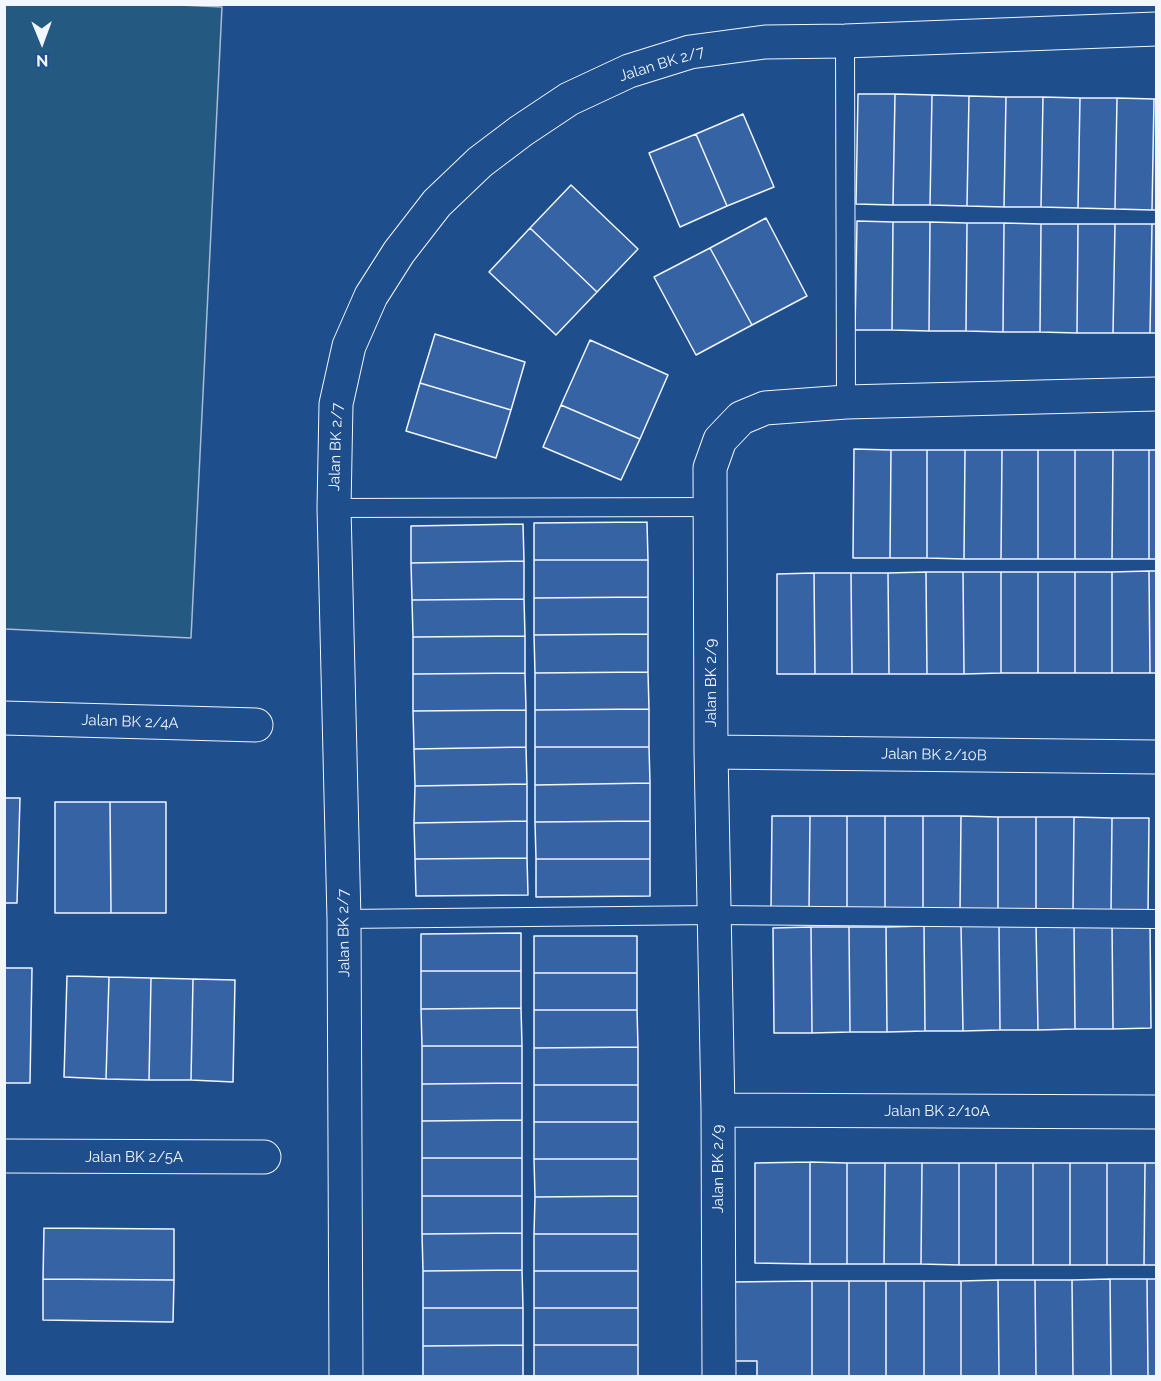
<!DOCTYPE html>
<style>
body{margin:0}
#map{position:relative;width:1161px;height:1381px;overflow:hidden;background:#1f4e8c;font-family:Raleway,sans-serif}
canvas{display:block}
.frame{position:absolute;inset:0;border:6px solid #f2f6ff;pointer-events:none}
.north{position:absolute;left:12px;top:12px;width:60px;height:60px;-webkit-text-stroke:4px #1f4e8c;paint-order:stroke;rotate:179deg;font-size:16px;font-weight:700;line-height:24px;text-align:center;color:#f2f6ff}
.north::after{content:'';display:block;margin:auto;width:21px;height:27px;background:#f2f6ff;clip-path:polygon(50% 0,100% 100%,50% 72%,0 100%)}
</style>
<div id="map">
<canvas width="1161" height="1381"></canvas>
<div class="frame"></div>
<div class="north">N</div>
</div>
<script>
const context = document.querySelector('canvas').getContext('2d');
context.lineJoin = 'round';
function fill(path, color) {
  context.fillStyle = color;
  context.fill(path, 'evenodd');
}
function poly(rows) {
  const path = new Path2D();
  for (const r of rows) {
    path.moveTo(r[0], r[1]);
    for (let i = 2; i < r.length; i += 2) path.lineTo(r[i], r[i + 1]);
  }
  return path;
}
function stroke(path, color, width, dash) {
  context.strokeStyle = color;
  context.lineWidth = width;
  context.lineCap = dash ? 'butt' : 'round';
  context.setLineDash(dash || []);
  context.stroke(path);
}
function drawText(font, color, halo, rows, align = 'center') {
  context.font = font + ' Raleway,sans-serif';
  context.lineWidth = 4.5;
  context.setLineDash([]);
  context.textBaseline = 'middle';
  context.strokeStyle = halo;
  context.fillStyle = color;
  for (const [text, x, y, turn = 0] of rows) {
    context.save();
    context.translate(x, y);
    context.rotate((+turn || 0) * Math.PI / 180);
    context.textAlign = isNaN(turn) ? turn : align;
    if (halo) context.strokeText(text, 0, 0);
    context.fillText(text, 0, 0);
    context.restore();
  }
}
const green = poly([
 [160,4,222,7,191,638,5,629,5,5,160,4]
]);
const building = poly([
 [858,94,895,94,893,205,856,204,858,94],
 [895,94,932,95,930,205,893,205,895,94],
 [932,95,969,96,967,206,930,205,932,95],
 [969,96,1006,97,1004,207,967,206,969,96],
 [1006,97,1043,97,1041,207,1004,207,1006,97],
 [1043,97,1080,98,1078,208,1041,207,1043,97],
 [1080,98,1117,98,1115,209,1078,208,1080,98],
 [1117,98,1154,99,1152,210,1115,209,1117,98],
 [1154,99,1156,99,1156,210,1152,210,1154,99],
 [743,114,774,187,727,206,696,134,743,114],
 [696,134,727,206,680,227,649,153,696,134],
 [571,185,638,249,597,292,530,228,571,185],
 [766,218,807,296,752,325,710,248,766,218],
 [857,221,893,222,892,330,855,330,857,221],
 [893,222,930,222,929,331,892,330,893,222],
 [930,222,967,223,966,331,929,331,930,222],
 [967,223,1004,223,1003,332,966,331,967,223],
 [1004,223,1041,224,1040,332,1003,332,1004,223],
 [1041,224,1078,224,1077,333,1040,332,1041,224],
 [1078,224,1115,224,1113,333,1077,333,1078,224],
 [1115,224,1152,224,1150,333,1113,333,1115,224],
 [1152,224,1156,224,1156,333,1150,333,1152,224],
 [530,228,597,292,556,335,489,272,530,228],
 [710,248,752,325,696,355,654,277,710,248],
 [435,334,525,362,511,410,420,383,435,334],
 [590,340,668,375,640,439,561,405,590,340],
 [420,383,511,410,496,458,406,431,420,383],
 [561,405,640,439,621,480,543,447,561,405],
 [854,449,891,450,890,558,853,558,854,449],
 [891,450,927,450,927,558,890,558,891,450],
 [927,450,965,450,964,559,927,558,927,450],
 [965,450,1002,450,1001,559,964,559,965,450],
 [1002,450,1038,450,1038,559,1001,559,1002,450],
 [1038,450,1075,450,1075,559,1038,559,1038,450],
 [1075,450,1113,450,1112,559,1075,559,1075,450],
 [1113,450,1149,450,1149,559,1112,559,1113,450],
 [1149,450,1156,450,1156,559,1149,559,1149,450],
 [647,522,648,560,534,560,534,523,647,522],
 [523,524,524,561,411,563,411,526,523,524],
 [534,560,648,560,648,597,534,598,534,560],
 [524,561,524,599,412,600,411,563,524,561],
 [1149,571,1156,571,1156,673,1150,673,1149,571],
 [1149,571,1150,673,1112,673,1112,572,1149,571],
 [926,572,963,572,964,674,927,674,926,572],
 [926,572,927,674,889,674,888,573,926,572],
 [963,572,1001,572,1001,673,964,674,963,572],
 [1001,572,1038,572,1038,673,1001,673,1001,572],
 [1038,572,1075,572,1075,673,1038,673,1038,572],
 [1075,572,1112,572,1112,673,1075,673,1075,572],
 [814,573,815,674,777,674,777,574,814,573],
 [814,573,851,573,852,674,815,674,814,573],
 [851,573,888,573,889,674,852,674,851,573],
 [648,597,648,634,534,635,534,598,648,597],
 [524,599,525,636,413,637,412,600,524,599],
 [648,634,648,672,535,673,534,635,648,634],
 [525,636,525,673,413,674,413,637,525,636],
 [648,672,649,709,535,710,535,673,648,672],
 [525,673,526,710,413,711,413,674,525,673],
 [649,709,649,747,535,747,535,710,649,709],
 [526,710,526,747,414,749,413,711,526,710],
 [526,747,527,784,415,786,414,749,526,747],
 [535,747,649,747,650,783,535,785,535,747],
 [650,783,650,821,535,822,535,785,650,783],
 [527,784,527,821,414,823,415,786,527,784],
 [4,798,20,798,17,903,4,903,4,798],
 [55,802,110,802,111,913,55,913,55,802],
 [110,802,166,802,166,913,111,913,110,802],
 [772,816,810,816,809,911,771,910,772,816],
 [810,816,847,816,847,911,809,911,810,816],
 [847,816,885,816,885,911,847,911,847,816],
 [885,816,923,816,923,912,885,911,885,816],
 [923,816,961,816,960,912,923,912,923,816],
 [961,816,998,817,998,912,960,912,961,816],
 [998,817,1036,817,1036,913,998,912,998,817],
 [1036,817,1074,817,1073,913,1036,913,1036,817],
 [1074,817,1112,818,1111,913,1073,913,1074,817],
 [1112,818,1149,818,1148,913,1111,913,1112,818],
 [527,821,527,858,415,859,414,823,527,821],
 [650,821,650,859,536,859,535,822,650,821],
 [527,858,528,895,416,896,415,859,527,858],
 [536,859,650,859,650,896,536,897,536,859],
 [1112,923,1150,923,1151,1028,1113,1029,1112,923],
 [1112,923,1113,1029,1075,1029,1074,924,1112,923],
 [1074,924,1075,1029,1038,1030,1036,925,1074,924],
 [961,925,999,925,1000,1030,963,1031,961,925],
 [961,925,963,1031,925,1031,924,926,961,925],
 [999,925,1036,925,1038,1030,1000,1030,999,925],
 [924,926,925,1031,887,1032,886,927,924,926],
 [811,927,812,1033,774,1033,773,928,811,927],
 [811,927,849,927,850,1032,812,1033,811,927],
 [849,927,886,927,887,1032,850,1032,849,927],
 [521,933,521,971,421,971,421,934,521,933],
 [534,936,637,936,637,973,534,973,534,936],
 [4,968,32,968,30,1083,4,1083,4,968],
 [421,971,521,971,521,1008,421,1009,421,971],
 [534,973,637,973,637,1010,534,1010,534,973],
 [67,976,109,977,106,1079,64,1077,67,976],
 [109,977,151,978,149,1080,106,1079,109,977],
 [151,978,193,979,191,1080,149,1080,151,978],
 [193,979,235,980,233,1082,191,1080,193,979],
 [521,1008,522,1046,422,1046,421,1009,521,1008],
 [534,1010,637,1010,638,1047,534,1048,534,1010],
 [422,1046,522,1046,522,1083,422,1084,422,1046],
 [638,1047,638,1085,534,1085,534,1048,638,1047],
 [522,1083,522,1120,422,1121,422,1084,522,1083],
 [534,1085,638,1085,638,1122,534,1122,534,1085],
 [522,1120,522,1158,422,1158,422,1121,522,1120],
 [534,1122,638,1122,638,1159,534,1159,534,1122],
 [422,1158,522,1158,522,1196,422,1196,422,1158],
 [534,1159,638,1159,638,1196,535,1197,534,1159],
 [810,1162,810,1264,755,1263,755,1163,810,1162],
 [810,1162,847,1163,847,1264,810,1264,810,1162],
 [847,1163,885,1163,884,1264,847,1264,847,1163],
 [885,1163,922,1163,921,1264,884,1264,885,1163],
 [922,1163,959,1163,959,1265,921,1264,922,1163],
 [959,1163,996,1163,996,1265,959,1265,959,1163],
 [996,1163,1033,1163,1033,1265,996,1265,996,1163],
 [1033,1163,1070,1163,1070,1265,1033,1265,1033,1163],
 [1070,1163,1107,1163,1107,1265,1070,1265,1070,1163],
 [1107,1163,1145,1163,1144,1265,1107,1265,1107,1163],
 [1145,1163,1156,1163,1156,1265,1144,1265,1145,1163],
 [422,1196,522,1196,522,1233,422,1234,422,1196],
 [638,1196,638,1234,534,1234,535,1197,638,1196],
 [44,1228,174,1229,174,1280,43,1279,44,1228],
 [522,1233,522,1270,423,1271,422,1234,522,1233],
 [534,1234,638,1234,638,1271,534,1271,534,1234],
 [522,1270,523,1308,423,1308,423,1271,522,1270],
 [534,1271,638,1271,638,1308,534,1308,534,1271],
 [43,1279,174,1280,173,1322,43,1320,43,1279],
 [1110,1279,1147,1279,1148,1376,1111,1376,1110,1279],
 [1110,1279,1111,1376,1073,1376,1072,1280,1110,1279],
 [1147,1279,1156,1279,1156,1376,1148,1376,1147,1279],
 [998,1280,1035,1280,1036,1376,999,1376,998,1280],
 [998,1280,999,1376,961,1376,961,1281,998,1280],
 [1035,1280,1072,1280,1073,1376,1036,1376,1035,1280],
 [812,1281,812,1376,757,1376,757,1361,732,1361,731,1282,812,1281],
 [812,1281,849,1281,849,1376,812,1376,812,1281],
 [849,1281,886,1281,886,1376,849,1376,849,1281],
 [886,1281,924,1281,924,1376,886,1376,886,1281],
 [924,1281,961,1281,961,1376,924,1376,924,1281],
 [423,1308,523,1308,523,1345,423,1346,423,1308],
 [534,1308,638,1308,638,1345,534,1345,534,1308],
 [523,1345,523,1376,423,1376,423,1346,523,1345],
 [534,1345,638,1345,638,1376,534,1376,534,1345]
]);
const lane = poly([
 [845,41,846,402],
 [334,508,710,507],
 [344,919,714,915,1155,919]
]);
const street = poly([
 [4,718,256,725],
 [711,752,1156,757],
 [718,1110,1156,1112],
 [4,1156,264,1157],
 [346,1376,344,919,334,508,336,404,349,346,371,296,399,252,437,203,480,162,521,131,569,99,629,71,690,52,765,42,845,41,1156,29],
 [719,1376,718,1110,711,752,710,468,720,440,741,418,765,408,846,402,1156,394]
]);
const streetNames = [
 ["Jalan BK 2/7",662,64,-17],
 ["Jalan BK 2/7",336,447,-88],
 ["Jalan BK 2/9",711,683,-90],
 ["Jalan BK 2/4A",130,722,2],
 ["Jalan BK 2/10B",934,755,1],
 ["Jalan BK 2/7",344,933,-91],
 ["Jalan BK 2/10A",937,1111],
 ["Jalan BK 2/5A",134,1157],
 ["Jalan BK 2/9",718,1169,-90]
];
fill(green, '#245a82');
stroke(green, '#a8bbd7', 1.5);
fill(building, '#3563a3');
stroke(building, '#f2f6ff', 1.5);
stroke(lane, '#f2f6ff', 20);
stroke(street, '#f2f6ff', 35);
stroke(lane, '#1f4e8c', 18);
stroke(street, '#1f4e8c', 33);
drawText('15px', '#f2f6ff', '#1f4e8c', streetNames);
</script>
